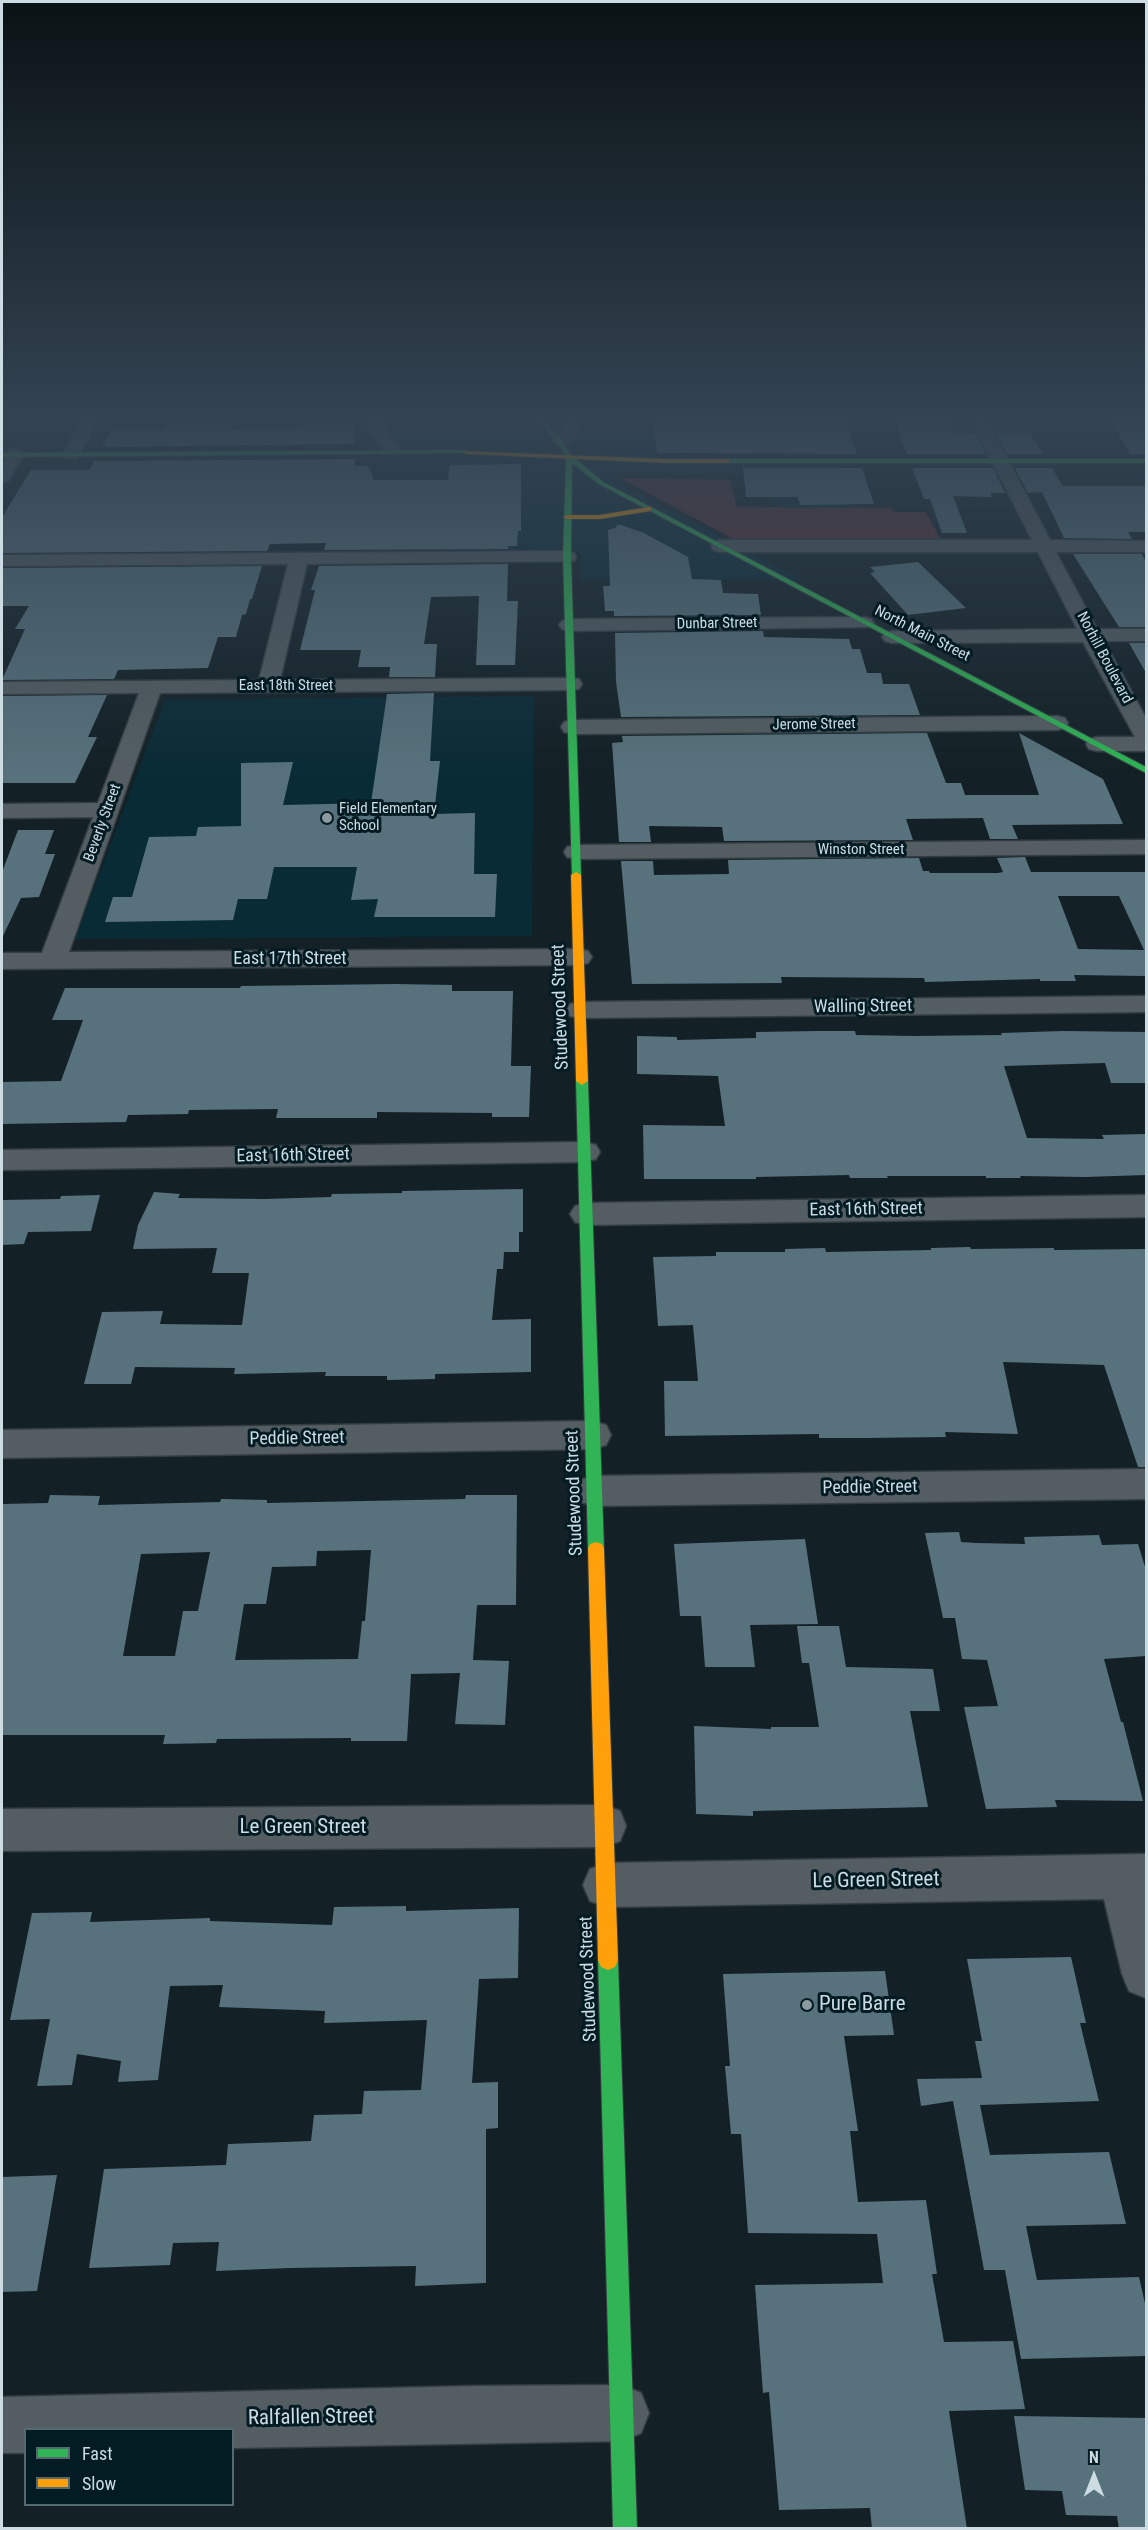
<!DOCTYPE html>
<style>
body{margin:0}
#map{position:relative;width:1148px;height:2530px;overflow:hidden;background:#132126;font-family:"Roboto Condensed",sans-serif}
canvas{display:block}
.frame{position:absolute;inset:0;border:3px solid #cddce2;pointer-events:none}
.legend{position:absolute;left:24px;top:2428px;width:210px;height:78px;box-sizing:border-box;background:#031c24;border:2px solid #546970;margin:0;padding:8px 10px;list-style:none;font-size:18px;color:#cddce2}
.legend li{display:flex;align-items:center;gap:12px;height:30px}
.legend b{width:30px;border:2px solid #546970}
.north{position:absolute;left:1064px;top:2446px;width:60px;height:60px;-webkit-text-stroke:4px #031c24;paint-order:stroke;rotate:0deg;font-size:16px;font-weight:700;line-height:24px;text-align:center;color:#cddce2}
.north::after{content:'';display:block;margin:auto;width:21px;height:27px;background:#cddce2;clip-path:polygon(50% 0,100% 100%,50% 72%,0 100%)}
</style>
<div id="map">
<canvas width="1148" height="2530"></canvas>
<div class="frame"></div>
<ul class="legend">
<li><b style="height:8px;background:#30b455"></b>Fast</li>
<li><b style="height:8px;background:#ff9f0a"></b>Slow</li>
</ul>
<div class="north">N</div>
</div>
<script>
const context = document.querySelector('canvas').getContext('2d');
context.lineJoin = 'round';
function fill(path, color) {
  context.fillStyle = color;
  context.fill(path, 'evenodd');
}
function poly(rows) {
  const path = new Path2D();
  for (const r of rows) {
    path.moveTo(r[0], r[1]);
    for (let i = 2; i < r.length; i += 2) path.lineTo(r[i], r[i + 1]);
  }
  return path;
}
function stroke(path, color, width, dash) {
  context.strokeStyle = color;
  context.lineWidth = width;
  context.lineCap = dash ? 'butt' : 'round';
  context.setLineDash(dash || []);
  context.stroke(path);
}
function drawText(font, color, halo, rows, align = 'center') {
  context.font = font + ' "Roboto Condensed",sans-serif';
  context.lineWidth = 6;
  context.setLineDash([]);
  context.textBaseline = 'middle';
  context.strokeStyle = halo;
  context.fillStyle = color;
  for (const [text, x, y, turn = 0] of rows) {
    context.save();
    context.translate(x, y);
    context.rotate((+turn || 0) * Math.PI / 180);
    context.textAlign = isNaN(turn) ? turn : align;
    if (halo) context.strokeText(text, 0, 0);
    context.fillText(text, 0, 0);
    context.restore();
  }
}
const built = poly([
 [520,420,524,424,575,424,576,420,650,420,656,457,833,459,851,507,775,507,767,476,622,472,613,477,615,482,802,579,581,580,580,552,448,553,451,505,332,501,343,458,391,458,393,442,377,421],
 [534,696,532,936,75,939,165,700]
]);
const green = poly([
 [620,478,730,480,737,507,891,508,894,512,926,512,942,542,737,541]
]);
const building = poly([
 [652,420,845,420,857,454,657,453],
 [894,420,949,420,955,433,975,433,986,454,907,454],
 [1110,420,1146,420,1146,454,1130,454],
 [168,423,233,423,230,430,297,430,299,423,353,423,354,444,102,447,112,430,165,430],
 [996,433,1030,433,1043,454,1007,454],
 [355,459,355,466,368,466,374,480,448,480,450,465,521,464,521,531,518,531,517,546,508,546,508,549,324,550,326,543,270,544,267,551,2,553,2,517,31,470,89,470,94,461],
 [743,468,862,468,874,504,800,505,798,497,746,497],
 [912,468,993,468,1005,493,990,493,992,497,953,496,967,533,942,533,930,499,924,499],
 [1015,468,1052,468,1063,486,1146,486,1146,532,1128,532,1132,539,1064,538,1042,492,1028,493],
 [618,524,644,533,688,557,692,579,721,580,723,593,758,594,761,615,614,616,614,611,605,611,603,586,610,586,608,530,615,528],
 [1073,554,1142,554,1146,562,1146,627,1119,627],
 [918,562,966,608,908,615,870,573,875,572,870,567],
 [508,564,507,601,518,601,515,665,476,665,479,596,431,597,424,644,437,644,435,677,389,677,390,667,358,667,361,650,300,650,315,590,311,590,319,566],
 [262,566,252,599,250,599,246,614,242,615,236,637,218,637,208,668,118,670,114,679,2,680,25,629,15,629,29,606,2,606,2,568],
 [763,631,764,637,849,639,852,649,860,649,867,673,881,673,883,684,909,684,920,715,621,717,616,682,615,633],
 [1129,643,1146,643,1146,673],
 [434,693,430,761,440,761,434,814,475,813,474,874,497,874,495,917,374,917,378,899,351,900,357,867,274,867,267,899,238,899,233,920,105,922,113,897,132,897,149,837,196,836,198,827,241,826,241,763,293,762,283,805,371,803,387,694],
 [107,695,88,737,97,737,75,783,2,783,2,696],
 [927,733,946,783,961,783,965,795,1039,795,1019,733,1103,779,1123,824,1012,825,1018,839,990,839,983,818,906,819,913,840,724,841,722,827,649,826,651,842,619,842,612,743,623,742,622,736],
 [18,830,54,830,45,854,55,854,39,897,21,898,2,938,2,872],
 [1025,857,1031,872,1146,872,1146,976,1074,975,1076,981,1040,981,1040,979,925,982,924,978,781,977,782,983,632,984,621,861,653,861,654,875,729,874,728,860,919,858,923,871,929,871,930,873,998,873,1003,872,997,858],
 [1058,896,1119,896,1144,950,1078,949],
 [395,984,452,985,452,991,513,991,511,1066,531,1066,529,1117,492,1117,492,1113,377,1112,377,1118,276,1118,278,1109,189,1110,188,1114,128,1115,126,1122,2,1124,2,1082,61,1081,83,1020,52,1020,65,988,240,988,241,986],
 [817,1031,855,1031,856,1035,914,1036,1002,1035,1001,1033,1063,1031,1146,1032,1146,1083,1111,1083,1105,1063,1004,1066,1027,1138,1104,1139,1102,1135,1146,1134,1146,1175,1085,1177,1020,1176,1021,1178,986,1178,986,1176,887,1176,888,1178,850,1178,849,1175,756,1177,756,1179,644,1179,643,1125,725,1126,718,1076,637,1074,637,1036,677,1037,677,1040,756,1038,756,1032],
 [523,1189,523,1232,519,1232,519,1252,504,1252,503,1269,497,1269,492,1320,531,1319,531,1372,435,1374,435,1379,387,1380,387,1376,325,1376,326,1372,234,1374,235,1368,135,1367,131,1384,84,1384,102,1312,163,1311,160,1324,242,1325,249,1273,212,1273,217,1248,133,1249,138,1225,154,1192,180,1194,178,1198,265,1199,331,1197,332,1194,402,1193,402,1191],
 [100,1195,91,1231,28,1232,24,1244,2,1245,2,1200,60,1199,61,1196],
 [970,1247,971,1249,1054,1248,1054,1250,1146,1249,1146,1467,1138,1467,1104,1365,1003,1362,1018,1434,945,1432,946,1437,866,1438,819,1438,819,1434,665,1436,664,1381,698,1381,693,1325,658,1326,653,1257,716,1256,716,1252,785,1252,785,1249,825,1248,826,1252,931,1250,931,1248],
 [50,1495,100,1496,98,1505,220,1502,221,1499,267,1500,267,1503,465,1499,466,1495,517,1495,516,1605,477,1605,473,1660,509,1661,505,1725,455,1724,460,1673,411,1674,407,1741,351,1741,351,1738,217,1739,216,1743,163,1744,165,1735,2,1735,2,1504,48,1503],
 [371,1550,365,1621,362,1621,358,1659,235,1660,244,1604,266,1604,272,1567,316,1566,317,1551],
 [210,1552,198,1611,183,1611,175,1656,123,1656,141,1554],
 [959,1532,961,1542,976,1543,1025,1544,1024,1537,1099,1535,1102,1545,1138,1544,1146,1570,1146,1656,1104,1659,1121,1722,1123,1722,1143,1801,1055,1800,1057,1807,986,1809,964,1707,998,1706,987,1660,962,1659,955,1618,943,1618,925,1533],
 [805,1539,818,1624,750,1625,755,1667,705,1667,701,1616,680,1616,674,1544],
 [797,1626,839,1626,846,1667,933,1669,940,1711,910,1711,928,1807,753,1811,753,1816,696,1814,694,1726,771,1729,771,1727,819,1727,809,1663,802,1663],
 [406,1906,406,1911,519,1908,518,1978,479,1979,472,2083,498,2082,498,2128,486,2129,486,2283,415,2286,416,2266,290,2268,216,2271,219,2242,173,2243,170,2265,89,2268,104,2169,226,2165,228,2144,311,2141,314,2115,362,2114,364,2091,421,2090,427,2020,324,2023,325,2011,219,2007,223,1985,170,1986,158,2080,118,2082,121,2061,77,2054,72,2085,37,2086,50,2019,10,2020,32,1913,92,1912,90,1922,210,1918,210,1921,332,1925,334,1907],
 [1071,1957,1086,2023,1080,2023,1099,2101,980,2105,990,2155,1109,2152,1126,2224,1026,2226,1037,2280,1139,2277,1146,2308,1146,2356,1021,2359,1005,2270,984,2270,953,2101,921,2106,917,2079,982,2078,975,2041,982,2041,967,1959],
 [885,1971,894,2035,844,2036,858,2131,850,2131,858,2202,926,2200,937,2274,932,2274,944,2342,1013,2341,1025,2409,949,2411,967,2529,872,2529,870,2508,779,2510,769,2392,763,2393,755,2285,883,2283,877,2234,748,2233,741,2134,731,2134,725,2066,730,2066,723,1974],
 [57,2175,37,2291,2,2292,2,2177],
 [1014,2416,1146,2418,1146,2529,1119,2529,1117,2516,1066,2515,1062,2491,1025,2490]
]);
const street = poly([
 [81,420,97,420,77,458,65,458,63,454,81,420],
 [364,420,380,420,400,451,398,454,386,454,364,420],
 [563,420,579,420,579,432,566,445,560,447,552,442,563,431,563,420],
 [971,420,987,420,1050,540,1146,541,1146,552,1056,552,1097,629,1146,629,1146,641,1104,641,1146,718,1146,751,1097,751,1089,749,1086,744,1089,739,1097,737,1135,737,1083,642,892,643,885,641,882,637,885,633,892,631,1077,629,1038,552,720,552,713,550,711,546,713,542,720,540,1032,540,971,420],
 [16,449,24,454,8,481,2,482,2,464,10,450,16,449],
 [567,551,574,553,576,557,574,561,307,564,280,680,571,678,579,679,582,684,579,689,571,690,160,693,69,952,579,949,588,951,592,957,588,963,579,965,2,969,2,953,42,953,93,817,2,818,2,804,98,803,139,693,2,694,2,682,259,680,288,564,2,566,2,555,567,551],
 [864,617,871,619,874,623,871,627,569,631,562,629,559,625,562,621,569,619,864,617],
 [1057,716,1065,718,1068,723,1065,728,1057,730,572,734,564,732,561,727,564,722,572,720,1057,716],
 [1146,840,1146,854,576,859,567,857,564,852,567,847,576,845,1146,840],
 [1146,996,1146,1012,580,1018,570,1016,566,1010,570,1004,580,1002,1146,996],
 [585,1142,596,1145,600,1152,596,1159,585,1162,2,1170,2,1150,585,1142],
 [1146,1195,1146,1217,586,1225,575,1222,570,1214,575,1206,586,1203,1146,1195],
 [593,1421,606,1425,611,1435,606,1445,593,1449,2,1458,2,1430,593,1421],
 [1146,1469,1146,1499,594,1506,581,1502,575,1491,581,1480,594,1476,1146,1469],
 [604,1805,620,1811,626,1826,620,1841,604,1847,2,1851,2,1809,604,1805],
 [1146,1854,1146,1998,1129,1991,1122,1974,1104,1899,606,1907,590,1901,583,1885,590,1869,606,1863,1146,1854],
 [621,2385,641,2393,649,2413,641,2433,621,2441,232,2448,232,2430,26,2430,26,2453,2,2453,2,2397,474,2386,621,2385]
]);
const fast = poly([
 [538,420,544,420,562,441,572,456,603,482,1146,767,1146,773,599,484,572,463,571,557,581,875,580,877,572,877,563,557,566,457,557,443,538,420],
 [465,450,467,453,2,457,2,453,465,450],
 [1146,459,1146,463,728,463,725,461,728,459,1146,459],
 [582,1077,588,1081,604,1549,602,1554,596,1556,590,1554,588,1549,576,1081,582,1077],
 [608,1950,615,1953,618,1960,637,2528,613,2528,598,1960,601,1953,608,1950]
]);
const slow = poly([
 [463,451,665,459,728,459,731,461,728,463,665,463,465,454,463,451],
 [648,507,651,507,651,511,600,519,567,519,563,517,567,515,600,515,648,507],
 [576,872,581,875,588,1081,582,1085,576,1081,571,875,576,872],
 [596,1542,602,1544,604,1549,618,1960,615,1967,608,1970,601,1967,598,1960,588,1549,590,1544,596,1542]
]);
const markers = [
 [327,818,6,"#8c9ba0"],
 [807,2005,6,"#8c9ba0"]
];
const farStreetnames = [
 ["Dunbar Street",717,624,-1],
 ["North Main Street",922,634,27],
 ["Norhill Boulevard",1104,658,62],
 ["East 18th Street",286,686],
 ["Jerome Street",814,725,-1],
 ["Beverly Street",103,823,-70],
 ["Winston Street",861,850]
];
const farPoinames = [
 ["Field Elementary",339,809],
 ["School",339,826]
];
const streetNames = [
 ["East 17th Street",290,959],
 ["Studewood Street",561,1007,-92],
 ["Walling Street",863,1007,-1],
 ["East 16th Street",293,1156,-1],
 ["East 16th Street",866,1210,-1],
 ["Peddie Street",297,1439,-1],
 ["Peddie Street",870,1488,-1],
 ["Studewood Street",575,1493,-92],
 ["Studewood Street",589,1979,-92]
];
const nearStreetnames = [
 ["Le Green Street",303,1828],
 ["Le Green Street",876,1881,-1],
 ["Ralfallen Street",311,2418,-1]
];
const nearPoinames = [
 ["Pure Barre",819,2005]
];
fill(built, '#092b36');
fill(green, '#5c3035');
fill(building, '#57727c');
stroke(street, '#333d41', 3);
stroke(fast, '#333d41', 2);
stroke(slow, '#333d41', 2);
fill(street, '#545e62');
fill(fast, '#30b455');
fill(slow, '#ff9f0a');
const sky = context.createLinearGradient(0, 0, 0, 774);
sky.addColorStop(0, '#0a1215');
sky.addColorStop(0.54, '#334352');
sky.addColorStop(1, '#33435200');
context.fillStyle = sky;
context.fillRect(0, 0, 1148, 774);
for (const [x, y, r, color] of markers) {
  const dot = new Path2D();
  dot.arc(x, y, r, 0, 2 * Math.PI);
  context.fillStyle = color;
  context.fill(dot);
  stroke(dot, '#031c24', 2);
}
drawText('15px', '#cddce2', '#031c24', farStreetnames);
drawText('15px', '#cddce2', '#031c24', farPoinames, 'left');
drawText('18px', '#cddce2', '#031c24', streetNames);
drawText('21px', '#cddce2', '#031c24', nearStreetnames);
drawText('21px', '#cddce2', '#031c24', nearPoinames, 'left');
</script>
